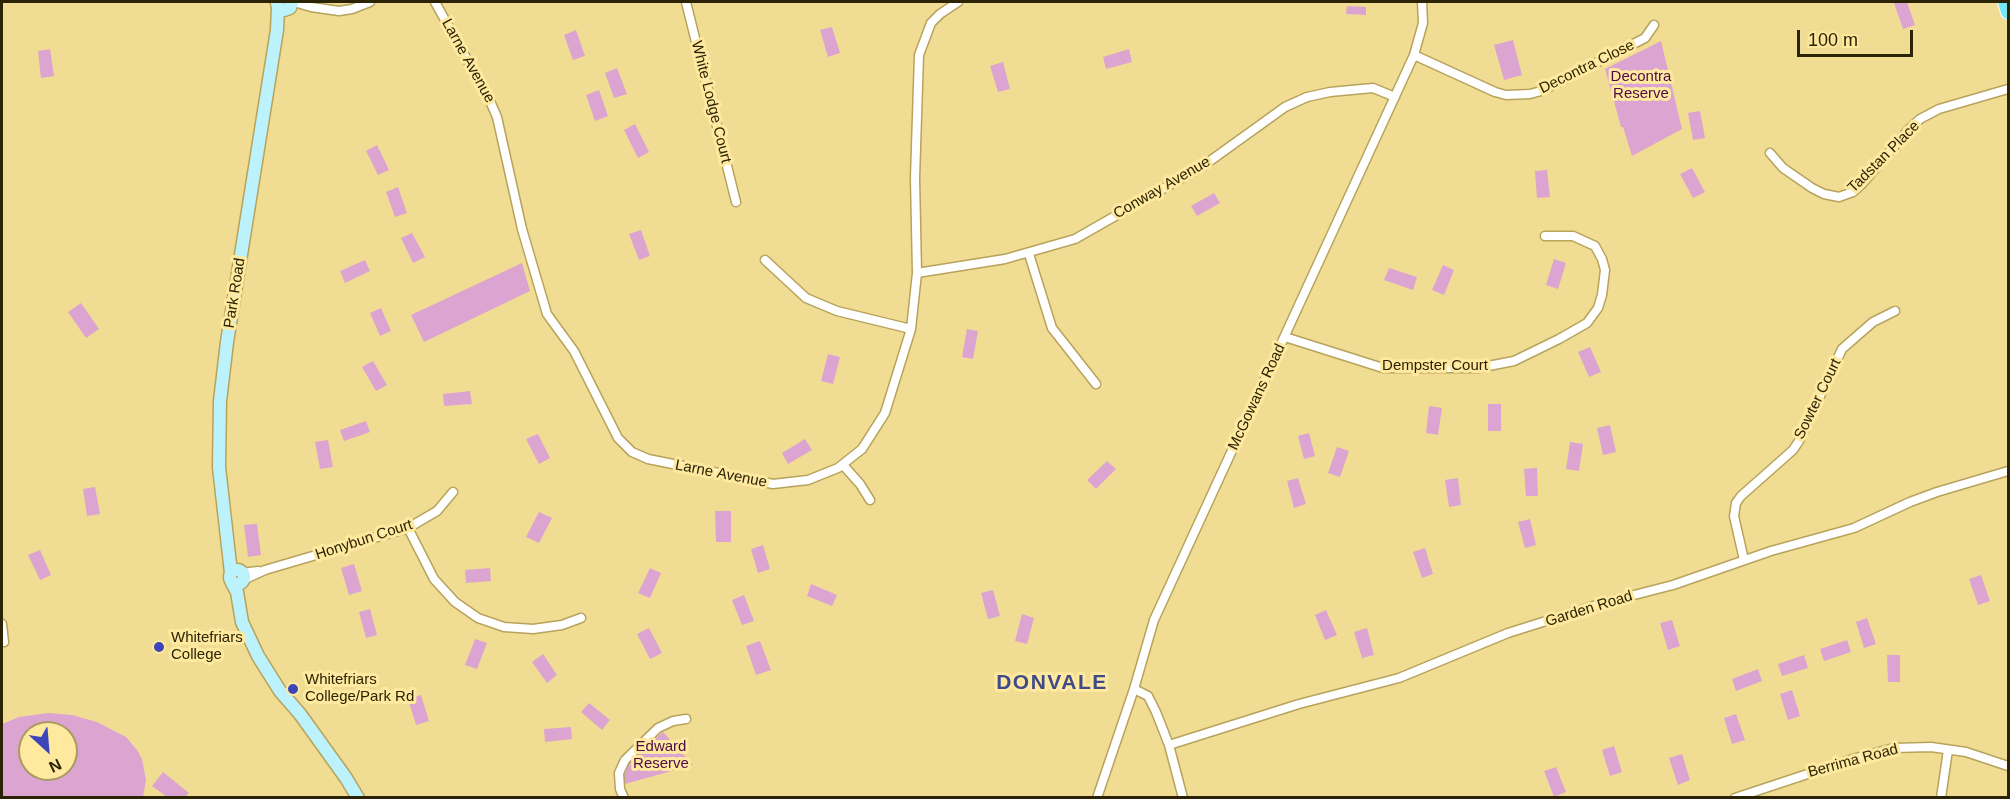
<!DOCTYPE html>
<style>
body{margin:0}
#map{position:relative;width:2010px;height:799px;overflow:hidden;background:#f1dc93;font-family:Arial,sans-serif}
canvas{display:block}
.frame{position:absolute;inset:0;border:3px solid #2b2304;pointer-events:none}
.north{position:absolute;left:18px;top:721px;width:60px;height:60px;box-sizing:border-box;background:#fee99f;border:2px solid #aa9a61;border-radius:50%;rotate:154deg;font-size:16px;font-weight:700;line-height:24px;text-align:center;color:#2b2304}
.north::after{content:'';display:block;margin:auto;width:21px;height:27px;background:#3d45b9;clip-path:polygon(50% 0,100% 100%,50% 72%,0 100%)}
.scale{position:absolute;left:1797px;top:30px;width:116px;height:27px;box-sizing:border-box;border:3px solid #2b2304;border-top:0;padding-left:8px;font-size:18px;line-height:21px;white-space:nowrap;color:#2b2304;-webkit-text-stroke:4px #fee99f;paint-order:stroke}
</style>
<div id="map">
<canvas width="2010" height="799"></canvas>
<div class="frame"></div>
<div class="north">N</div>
<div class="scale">100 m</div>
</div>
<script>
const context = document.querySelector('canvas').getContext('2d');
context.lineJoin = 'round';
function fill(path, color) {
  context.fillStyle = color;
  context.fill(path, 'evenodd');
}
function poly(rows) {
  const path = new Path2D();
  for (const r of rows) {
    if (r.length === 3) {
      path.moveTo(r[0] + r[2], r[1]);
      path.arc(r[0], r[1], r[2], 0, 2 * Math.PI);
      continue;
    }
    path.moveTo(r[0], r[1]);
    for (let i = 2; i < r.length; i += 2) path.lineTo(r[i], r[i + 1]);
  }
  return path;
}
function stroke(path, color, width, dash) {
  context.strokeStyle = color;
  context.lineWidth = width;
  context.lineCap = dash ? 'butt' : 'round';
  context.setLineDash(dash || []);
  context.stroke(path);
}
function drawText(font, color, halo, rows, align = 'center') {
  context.font = font + ' Arial,sans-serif';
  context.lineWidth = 6;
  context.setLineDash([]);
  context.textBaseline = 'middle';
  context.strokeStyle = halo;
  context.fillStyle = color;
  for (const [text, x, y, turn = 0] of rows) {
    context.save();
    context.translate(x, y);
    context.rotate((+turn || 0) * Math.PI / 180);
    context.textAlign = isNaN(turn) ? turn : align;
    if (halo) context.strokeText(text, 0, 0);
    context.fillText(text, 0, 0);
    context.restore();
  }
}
const green = poly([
 [1899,2,1907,2,1915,25,1903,29,1894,3],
 [1347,6,1366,7,1366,15,1346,14],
 [832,27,840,53,828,57,820,30],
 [576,30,585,56,573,60,564,35],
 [1513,40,1522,75,1504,80,1494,45],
 [1661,41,1682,129,1632,156,1623,127,1621,127,1605,69],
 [50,49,54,76,41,78,38,51],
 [1129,49,1132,62,1106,69,1103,57],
 [1003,62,1010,89,998,92,990,66],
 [617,68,627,94,614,98,605,73],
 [599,90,608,116,595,121,586,95],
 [1700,111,1705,138,1693,140,1688,113],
 [635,124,649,152,638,158,624,130],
 [377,145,389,170,378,175,366,151],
 [1692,168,1705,192,1693,198,1680,174],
 [1547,170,1550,197,1537,198,1535,171],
 [398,187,407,213,395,217,386,192],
 [1214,193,1220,203,1197,216,1191,206],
 [641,230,650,256,639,260,629,234],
 [412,233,425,257,413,263,401,238],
 [1554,259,1566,263,1558,289,1546,285],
 [365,260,370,271,345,283,340,271],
 [522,263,530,291,424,342,411,315],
 [1443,265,1454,270,1444,295,1432,290],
 [1389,268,1417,277,1413,290,1384,280],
 [81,303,99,329,86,338,68,312],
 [381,308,391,331,380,336,370,313],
 [967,329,978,331,973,359,962,357],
 [1590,347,1601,372,1589,377,1578,352],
 [828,354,840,357,833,384,821,381],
 [373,361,387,385,376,391,362,367],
 [470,391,472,404,444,406,443,394],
 [1488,404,1501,404,1501,431,1488,431],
 [1429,406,1442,408,1438,435,1426,433],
 [366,421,370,432,344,441,340,430],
 [1610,425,1616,452,1603,455,1597,428],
 [1309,433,1315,456,1304,459,1298,436],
 [538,434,550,458,539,464,526,439],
 [805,439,812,450,788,464,782,453],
 [328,440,333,467,320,469,315,442],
 [1570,442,1583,444,1579,471,1566,469],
 [1337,447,1349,451,1340,477,1328,473],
 [1107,461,1116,469,1096,489,1087,480],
 [1537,468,1538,496,1526,496,1524,469],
 [1298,478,1306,504,1294,508,1287,481],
 [1458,478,1461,505,1449,507,1445,480],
 [95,487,100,514,87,516,83,489],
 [715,511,731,511,731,542,716,542],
 [539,512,552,518,539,543,526,537],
 [1530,519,1536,545,1525,548,1518,522],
 [257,524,261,555,248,557,244,525],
 [763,545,770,569,758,573,751,549],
 [1425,548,1433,574,1422,578,1413,552],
 [40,550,51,575,40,580,28,555],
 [354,564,362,591,349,595,341,568],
 [490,568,491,581,466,583,465,570],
 [650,568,661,573,650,598,638,593],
 [1981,575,1990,601,1978,605,1969,579],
 [811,584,837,595,832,606,807,596],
 [993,590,1000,616,988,619,981,593],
 [744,595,754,621,742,625,732,600],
 [370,609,377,635,366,638,359,612],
 [1326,610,1337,635,1325,640,1315,615],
 [1022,614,1034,618,1027,644,1015,641],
 [1867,618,1876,644,1864,648,1856,622],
 [1672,620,1680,646,1668,650,1660,623],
 [649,628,662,653,650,659,637,634],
 [1367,628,1374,655,1362,658,1354,632],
 [475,639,487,643,477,669,465,665],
 [1847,640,1851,652,1824,661,1820,649],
 [760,641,771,670,756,675,746,646],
 [543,654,557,675,547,683,532,662],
 [1804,655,1808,668,1782,676,1778,664],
 [1887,655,1900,655,1900,682,1888,682],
 [1758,669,1762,681,1736,691,1732,679],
 [1792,690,1800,716,1788,720,1780,694],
 [421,695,429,721,416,725,408,699],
 [589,703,610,720,602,730,581,712],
 [48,713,72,715,97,722,126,737,137,750,142,759,146,780,143,797,2,797,2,724,19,717],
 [30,733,66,733,66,769,30,769],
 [1736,714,1745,740,1732,744,1724,718],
 [571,727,572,739,545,742,544,729],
 [663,732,693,765,625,784,624,775,629,762],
 [1614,746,1622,772,1610,776,1602,750],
 [1682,754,1690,780,1678,785,1669,758],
 [1556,767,1566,792,1554,797,1544,771],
 [163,772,189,793,185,797,167,797,152,786]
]);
const street = poly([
 [294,2,311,7,339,11,352,9,370,2],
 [435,2,490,101,497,117,522,229,547,314,574,351,618,438,632,452,648,459,773,484,808,480,838,468,862,449,885,413,911,329,917,273,915,178,919,55,931,23,940,14,958,2],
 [686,2,736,202],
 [1414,55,1495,92,1506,95,1530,94,1541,91,1645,38,1654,25],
 [1770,153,1783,168,1812,188,1824,194,1839,197,1853,192,1862,184,1909,129,1920,119,1939,109,2008,89],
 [1029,254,1052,328,1096,384],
 [765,260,806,298,837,311,911,329],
 [917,273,1005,259,1075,239,1203,166,1285,107,1307,97,1330,92,1373,88,1395,97],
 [1285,337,1383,368,1478,368,1514,361,1559,339,1587,323,1598,308,1602,295,1605,270,1602,259,1595,246,1573,236,1545,236],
 [843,465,860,484,870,500],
 [408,528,434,579,455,602,478,618,504,627,533,629,562,625,581,618],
 [1744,560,1734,516,1736,503,1741,496,1793,450,1799,441,1842,349,1873,322,1895,311],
 [242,573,258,571],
 [243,580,265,570,408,528,437,511,453,492],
 [2,624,4,642],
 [1134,689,1148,696,1156,712,1169,745,1183,798],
 [1169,745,1299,704,1399,678,1508,633,1603,603,1673,585,1771,551,1854,528,1910,502,1937,492,2008,471],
 [624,798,620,789,619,773,625,760,658,728,673,721,686,719],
 [1097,798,1134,689,1154,620,1414,55,1423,23,1422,2],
 [1735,798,1856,758,1894,748,1931,747,1966,752,2008,766],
 [1941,798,1948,750]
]);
const secondary = poly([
 [277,3,278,8,284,10,290,8,292,2],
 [237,577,7],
 [231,573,219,467,220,401,227,342,277,30,278,8],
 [232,583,237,592,242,622,258,656,280,691,300,714,346,778,358,798]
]);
const primary = poly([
 [2005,2,2008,12]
]);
const markers = [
 [159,647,6,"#3d45b9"],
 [293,689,6,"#3d45b9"]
];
const streetNames = [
 ["Larne Avenue",468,61,61],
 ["Decontra Close",1587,67,-26],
 ["White Lodge Court",711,102,76],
 ["Tadstan Place",1884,157,-45],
 ["Conway Avenue",1162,188,-30],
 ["Park Road",235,293,-81],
 ["Dempster Court",1435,366],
 ["McGowans Road",1257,397,-65],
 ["Sowter Court",1818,399,-64],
 ["Larne Avenue",721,474,11],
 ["Honybun Court",364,540,-18],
 ["Garden Road",1589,609,-17],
 ["Berrima Road",1853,761,-15]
];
const parkNames = [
 ["Decontra",1641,77],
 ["Reserve",1641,94],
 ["Edward",661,747],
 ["Reserve",661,764]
];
const poiNames = [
 ["Whitefriars",171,638],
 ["College",171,655],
 ["Whitefriars",305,680],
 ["College/Park Rd",305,697]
];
const districtNames = [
 ["DONVALE",1052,683]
];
fill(green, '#dca5d1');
stroke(street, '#b7a35b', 11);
stroke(secondary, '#b7a35b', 15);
stroke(primary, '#fff', 16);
stroke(street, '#fff', 8);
stroke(secondary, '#bbf2fc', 12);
stroke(primary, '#77e6f8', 14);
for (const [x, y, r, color] of markers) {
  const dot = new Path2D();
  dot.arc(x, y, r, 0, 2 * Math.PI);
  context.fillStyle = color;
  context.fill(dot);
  stroke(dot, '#fee99f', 2);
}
drawText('15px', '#2b2304', '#fee99f', streetNames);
drawText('15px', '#4e0a45', '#fee99f', parkNames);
drawText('15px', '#2b2304', '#fee99f', poiNames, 'left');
context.letterSpacing = '1.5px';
drawText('bold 21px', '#404a86', '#fee99f', districtNames);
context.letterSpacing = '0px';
</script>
